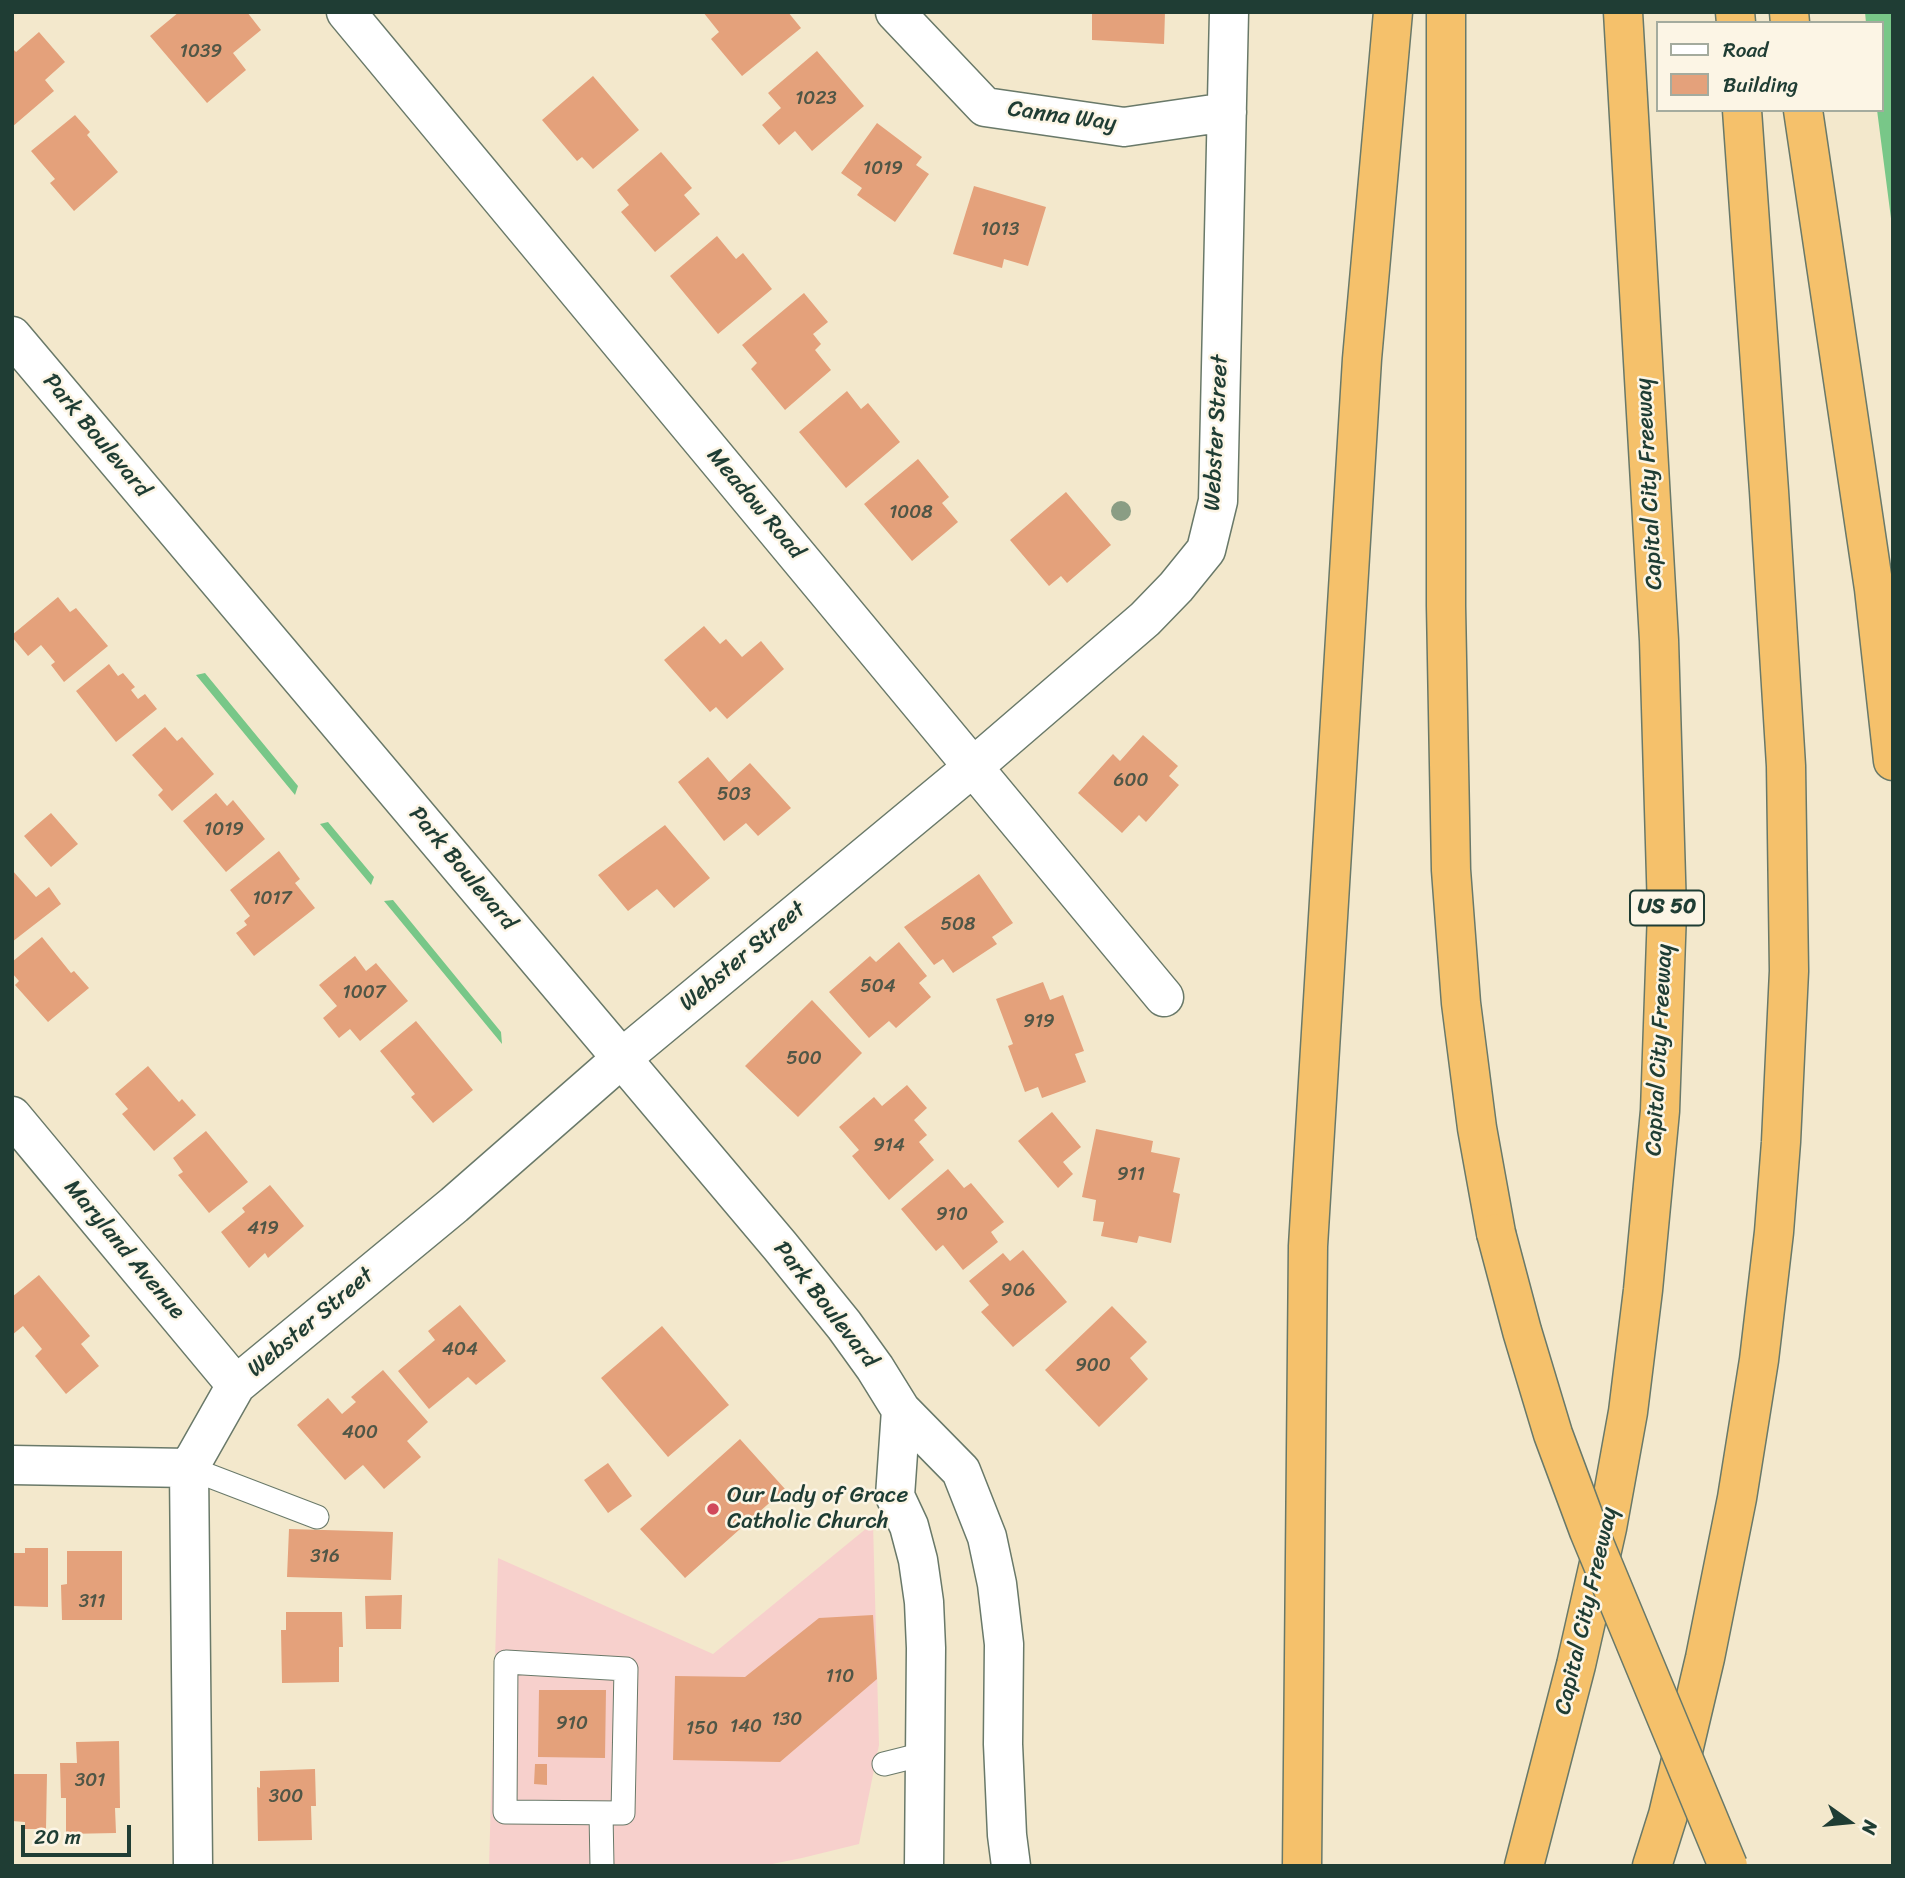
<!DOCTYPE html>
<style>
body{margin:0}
#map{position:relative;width:1905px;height:1878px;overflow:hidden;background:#f3e8cc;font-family:Sriracha,sans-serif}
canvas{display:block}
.frame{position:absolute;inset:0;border:14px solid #1f3d34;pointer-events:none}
.legend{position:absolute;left:1656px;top:21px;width:228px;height:91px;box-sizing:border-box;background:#fcf5e5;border:2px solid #a4ab9e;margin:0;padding:9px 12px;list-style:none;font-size:21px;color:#1f3d34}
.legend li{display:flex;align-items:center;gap:14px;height:35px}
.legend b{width:35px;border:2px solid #a4ab9e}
.north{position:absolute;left:1814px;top:1787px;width:70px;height:70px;-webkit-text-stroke:5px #fcf5e5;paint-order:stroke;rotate:105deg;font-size:19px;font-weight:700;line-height:28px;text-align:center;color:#1f3d34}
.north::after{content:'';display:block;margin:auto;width:24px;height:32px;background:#1f3d34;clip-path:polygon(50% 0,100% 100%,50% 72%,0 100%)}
.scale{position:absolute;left:21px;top:1825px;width:110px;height:32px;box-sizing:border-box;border:4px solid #1f3d34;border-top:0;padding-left:9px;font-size:21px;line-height:24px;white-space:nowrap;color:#1f3d34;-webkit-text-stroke:5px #fcf5e5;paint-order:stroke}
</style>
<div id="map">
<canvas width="1905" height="1878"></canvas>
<div class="frame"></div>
<ul class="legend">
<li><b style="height:9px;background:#fff"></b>Road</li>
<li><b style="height:19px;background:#e4a17b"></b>Building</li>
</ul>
<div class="north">N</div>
<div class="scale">20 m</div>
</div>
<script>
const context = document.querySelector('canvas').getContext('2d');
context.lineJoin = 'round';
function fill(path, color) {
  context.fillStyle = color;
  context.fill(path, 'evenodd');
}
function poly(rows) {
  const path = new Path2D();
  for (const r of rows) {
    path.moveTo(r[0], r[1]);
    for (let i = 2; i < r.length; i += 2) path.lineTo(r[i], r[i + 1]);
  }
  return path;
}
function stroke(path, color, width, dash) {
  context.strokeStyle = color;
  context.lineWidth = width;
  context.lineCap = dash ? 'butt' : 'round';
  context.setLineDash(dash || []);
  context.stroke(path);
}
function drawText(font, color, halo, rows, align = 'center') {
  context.font = font + ' Sriracha,sans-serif';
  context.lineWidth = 5;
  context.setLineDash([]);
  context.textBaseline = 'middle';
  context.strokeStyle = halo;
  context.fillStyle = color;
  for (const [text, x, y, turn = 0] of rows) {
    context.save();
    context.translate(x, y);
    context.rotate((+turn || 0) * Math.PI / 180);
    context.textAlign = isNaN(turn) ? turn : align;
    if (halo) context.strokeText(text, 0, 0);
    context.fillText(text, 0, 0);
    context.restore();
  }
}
const built = poly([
 [873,1523,879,1745,859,1844,802,1858,762,1866,489,1866,498,1558,713,1654]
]);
const green = poly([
 [1865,12,1893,12,1893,234,1877,110,1882,110,1882,23,1866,23],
 [205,673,298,786,295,795,196,675],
 [328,822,374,877,371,885,320,824],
 [393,900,501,1032,502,1044,384,901]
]);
const building = poly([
 [179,12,247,12,261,30,233,53,246,70,207,103,150,36],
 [703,12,788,12,801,28,742,76,711,39,719,32],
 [1092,12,1165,12,1164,44,1092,40],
 [39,32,65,62,45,80,54,91,12,127,12,48,16,52],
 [817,51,864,106,812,151,795,131,779,145,762,125,781,108,768,93],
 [593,76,639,130,593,169,582,157,577,161,542,120],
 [75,115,90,132,87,135,118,172,74,211,50,183,55,179,31,151],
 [877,123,922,157,916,165,929,174,895,222,857,195,862,188,841,173],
 [661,152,692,188,684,195,700,214,655,252,621,212,629,205,617,190],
 [974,186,1046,207,1028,266,1004,259,1002,268,953,254],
 [717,236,736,259,743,253,772,289,718,334,670,276],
 [804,293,828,322,813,334,821,344,815,350,831,370,785,410,751,369,757,363,742,345],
 [847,391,861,409,868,403,900,442,846,488,799,432],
 [918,459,949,497,942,503,958,522,912,561,864,504],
 [1066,492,1111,545,1067,583,1061,576,1049,586,1010,540],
 [58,597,70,612,76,608,108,646,64,682,51,665,55,662,41,645,28,656,12,637,12,635],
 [704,626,720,644,726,639,742,657,761,641,784,669,727,719,716,707,710,712,664,660],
 [109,664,118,676,123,673,135,687,131,690,138,699,145,694,157,709,116,742,76,691],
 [165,727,177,741,182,737,214,774,172,811,158,795,163,790,132,755],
 [1143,735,1178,766,1169,776,1179,785,1146,822,1139,815,1122,833,1078,793,1113,754,1120,761],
 [708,757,729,782,750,763,791,808,758,836,746,823,724,841,678,782],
 [216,793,227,806,233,800,265,839,226,872,183,821],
 [51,813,78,844,51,867,24,836],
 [665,825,710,878,674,908,657,889,628,911,598,875],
 [279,851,300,879,295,883,315,908,254,956,236,933,247,925,244,921,250,916,230,890],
 [12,870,36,897,49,887,61,904,12,942],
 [979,874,1013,923,992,937,997,944,953,973,943,959,934,965,904,927],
 [42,937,71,973,74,971,89,988,48,1022,15,985,19,981,12,973,12,962],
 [899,942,927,976,919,983,931,997,896,1028,889,1021,869,1038,829,992,870,956,876,962],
 [355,956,366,971,376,963,408,1001,360,1041,350,1029,339,1038,323,1018,337,1006,319,985],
 [1043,982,1050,1000,1063,995,1084,1051,1075,1054,1086,1082,1042,1098,1038,1087,1025,1092,1008,1046,1013,1044,996,999],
 [812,1000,862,1053,798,1117,745,1066],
 [416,1021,473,1090,433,1123,411,1097,415,1094,380,1051],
 [148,1066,179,1102,182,1099,196,1115,154,1151,122,1114,128,1109,115,1094],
 [907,1085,927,1108,914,1120,927,1135,919,1142,934,1160,889,1200,852,1156,859,1150,839,1127,874,1097,882,1106],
 [1052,1112,1081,1147,1063,1162,1073,1174,1058,1188,1018,1141],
 [1096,1129,1153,1141,1151,1152,1180,1158,1173,1192,1180,1194,1171,1243,1139,1236,1137,1243,1101,1236,1104,1222,1093,1221,1096,1200,1082,1197],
 [206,1131,248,1182,209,1213,178,1175,183,1172,173,1158],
 [948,1169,964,1188,971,1183,1004,1222,991,1232,998,1242,963,1270,943,1245,936,1251,901,1209],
 [270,1185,304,1226,268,1258,265,1253,249,1268,221,1232,245,1212,242,1208],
 [1023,1250,1067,1302,1013,1347,981,1312,989,1305,969,1281,1003,1253,1010,1261],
 [39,1275,90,1336,81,1344,99,1366,66,1394,35,1356,42,1349,23,1326,12,1335,12,1297],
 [460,1305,506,1361,476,1385,468,1377,429,1409,398,1371,435,1340,428,1331],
 [1112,1306,1147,1342,1130,1358,1148,1379,1099,1427,1045,1370],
 [662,1326,729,1405,668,1457,601,1378],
 [383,1370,428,1422,407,1441,421,1457,384,1489,363,1465,345,1480,297,1425,328,1398,342,1414,356,1402,351,1397],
 [740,1439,785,1489,685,1578,640,1529],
 [608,1463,632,1496,608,1513,584,1480],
 [289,1529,393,1532,391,1580,287,1577],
 [25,1548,48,1548,48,1607,12,1606,12,1553,25,1553],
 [67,1551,122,1551,122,1620,62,1620,61,1585,67,1584],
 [402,1595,401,1629,366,1629,365,1596],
 [286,1612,342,1612,343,1647,339,1647,339,1682,282,1683,281,1630,286,1630],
 [873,1615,877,1679,780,1762,673,1760,675,1676,745,1677,819,1618],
 [539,1690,606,1690,605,1758,538,1757],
 [119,1741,120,1808,115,1808,116,1833,66,1834,66,1798,61,1798,60,1763,77,1763,76,1742],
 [535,1764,547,1764,547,1785,534,1784],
 [315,1769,316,1806,311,1806,312,1840,258,1841,257,1787,260,1788,260,1771],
 [12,1774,47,1774,46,1829,25,1829,25,1822,12,1821]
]);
const service = poly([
 [189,1468,317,1517],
 [506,1662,626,1669,623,1813,505,1812,506,1662],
 [884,1764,924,1754],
 [601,1813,602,1866]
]);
const minor = poly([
 [346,12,1164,997],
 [895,12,985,107,1124,127,1227,112],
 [12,1116,236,1385],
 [12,1465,189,1468],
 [193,1866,189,1468,236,1385,454,1205,622,1058,973,767,1145,619,1176,587,1206,550,1218,501,1229,12]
]);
const tertiary = poly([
 [12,336,780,1246,844,1325,875,1368,901,1410,961,1471,987,1537,997,1584,1004,1644,1003,1744,1007,1835,1011,1866],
 [901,1410,895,1496,909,1526,918,1560,924,1602,926,1648,924,1866]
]);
const motorway = poly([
 [1446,12,1446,606,1451,870,1461,1003,1477,1128,1496,1233],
 [1735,12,1736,23],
 [1789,12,1790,23],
 [1803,110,1874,589,1893,761],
 [1302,1866,1308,1246,1362,359,1393,12],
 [1524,1866,1576,1665,1607,1528,1628,1412,1643,1290,1660,1111,1667,911,1659,640,1623,12],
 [1652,1866,1668,1815,1705,1658,1737,1498,1759,1360,1774,1232,1781,1142,1789,971,1786,766,1769,491,1742,110]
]);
const motorwayBridge = poly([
 [1496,1233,1522,1331,1553,1434,1589,1531,1728,1866]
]);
const trees = [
 [1121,511]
];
const markers = [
 [713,1509,7,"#d1495b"]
];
const numberNames = [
 ["1039",201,52],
 ["1023",816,99],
 ["1019",883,169],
 ["1013",1000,230],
 ["1008",911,513],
 ["600",1131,781],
 ["503",734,795],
 ["1019",224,830],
 ["1017",272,899],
 ["508",958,925],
 ["504",878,987],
 ["1007",364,993],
 ["919",1039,1022],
 ["500",804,1059],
 ["914",889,1146],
 ["911",1131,1175],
 ["910",952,1215],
 ["419",263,1229],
 ["906",1018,1291],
 ["404",460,1350],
 ["900",1093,1366],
 ["400",360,1433],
 ["316",325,1557],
 ["311",92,1602],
 ["110",840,1677],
 ["130",787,1720],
 ["910",572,1724],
 ["140",746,1727],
 ["150",702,1729],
 ["301",90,1781],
 ["300",286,1797]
];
const shields = [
 [1667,908,74]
];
const shieldNames = [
 ["US 50",1667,908]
];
const streetNames = [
 ["Canna Way",1062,117,8],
 ["Webster Street",1217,433,-87],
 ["Park Boulevard",96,436,50],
 ["Capital City Freeway",1650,484,-93],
 ["Meadow Road",755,504,50],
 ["Park Boulevard",462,869,50],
 ["Webster Street",743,957,-40],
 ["Capital City Freeway",1660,1050,-87],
 ["Maryland Avenue",124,1250,50],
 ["Park Boulevard",825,1305,52],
 ["Webster Street",311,1323,-40],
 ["Capital City Freeway",1587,1611,-77]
];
const poiNames = [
 ["Our Lady of Grace",727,1496],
 ["Catholic Church",727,1522]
];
fill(built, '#f7d0cc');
fill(green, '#78c788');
fill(building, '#e4a17b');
stroke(service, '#697969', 25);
stroke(minor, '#697969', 41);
stroke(tertiary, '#697969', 41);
stroke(motorway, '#697969', 41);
stroke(service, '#fff', 23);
stroke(minor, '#fff', 38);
stroke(tertiary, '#fff', 38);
stroke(motorway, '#f5c16b', 38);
stroke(motorwayBridge, '#697969', 41, []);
stroke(motorwayBridge, '#f5c16b', 38);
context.fillStyle = '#8a9d84';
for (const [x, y] of trees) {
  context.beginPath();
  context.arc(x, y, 10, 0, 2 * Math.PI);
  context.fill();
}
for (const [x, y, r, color] of markers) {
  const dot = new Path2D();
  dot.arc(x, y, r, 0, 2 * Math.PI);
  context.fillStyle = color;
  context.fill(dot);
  stroke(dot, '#fcf5e5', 2.5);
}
drawText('19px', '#505646', null, numberNames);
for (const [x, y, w] of shields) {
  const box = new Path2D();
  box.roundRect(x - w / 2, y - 17.5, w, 35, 5);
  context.fillStyle = '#fcf5e5';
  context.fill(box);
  stroke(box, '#1f3d34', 2);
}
drawText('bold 21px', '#1f3d34', null, shieldNames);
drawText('23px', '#1f3d34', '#fcf5e5', streetNames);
drawText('23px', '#1f3d34', '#fcf5e5', poiNames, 'left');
</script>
